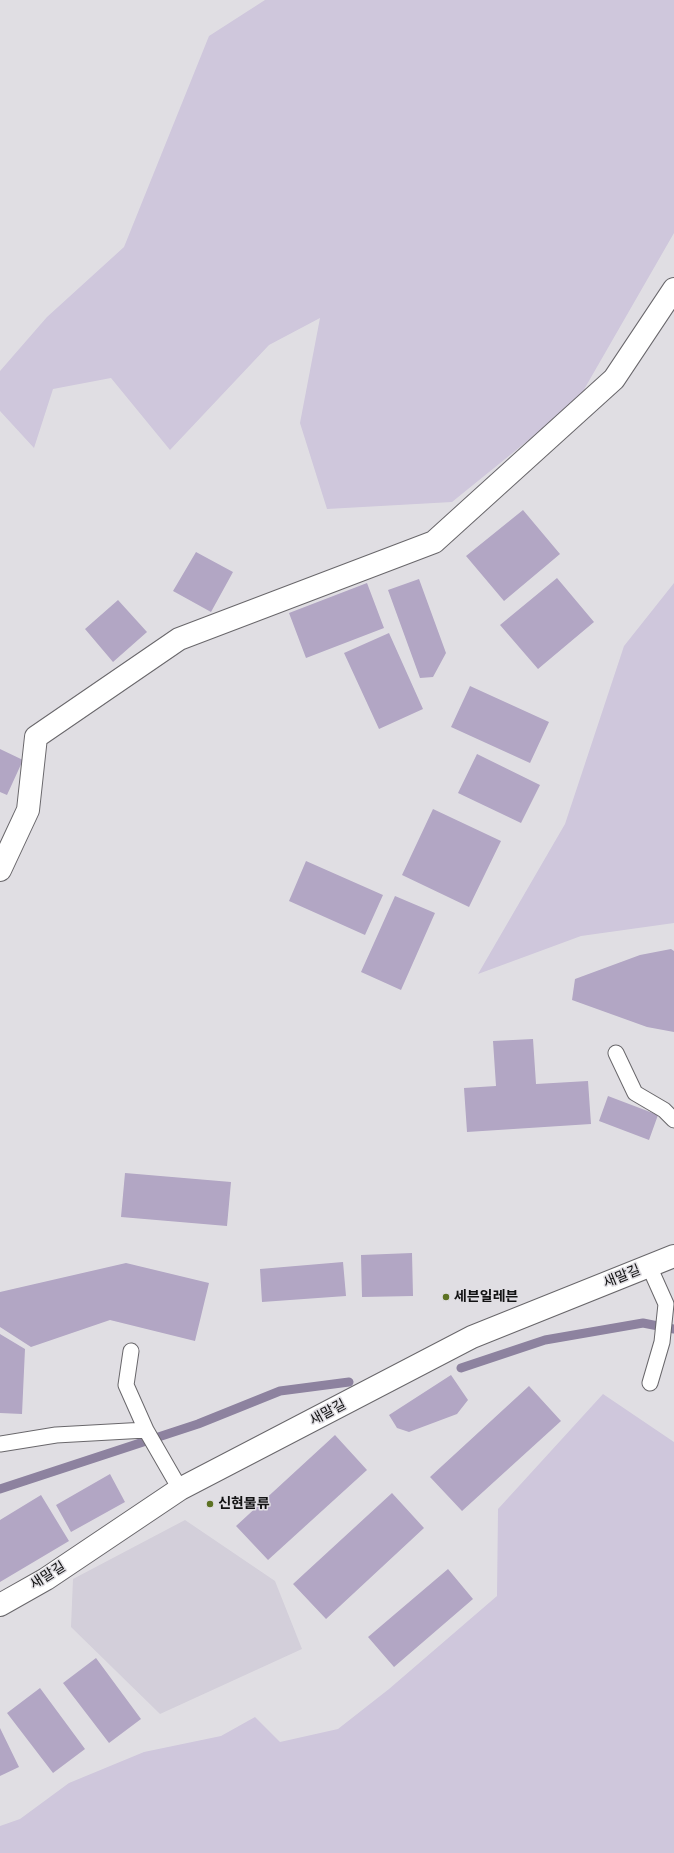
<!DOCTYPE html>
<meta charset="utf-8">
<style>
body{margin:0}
canvas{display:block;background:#e0dee3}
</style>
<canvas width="674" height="1853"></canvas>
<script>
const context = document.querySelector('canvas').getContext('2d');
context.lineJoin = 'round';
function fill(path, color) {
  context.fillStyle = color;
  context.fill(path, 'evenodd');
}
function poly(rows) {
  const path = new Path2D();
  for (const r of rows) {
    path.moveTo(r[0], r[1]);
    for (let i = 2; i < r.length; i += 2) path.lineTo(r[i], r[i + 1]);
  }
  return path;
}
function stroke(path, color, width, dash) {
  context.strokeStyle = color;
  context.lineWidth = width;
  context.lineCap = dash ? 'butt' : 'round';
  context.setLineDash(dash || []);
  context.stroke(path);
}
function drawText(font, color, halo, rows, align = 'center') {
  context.font = font + ' "Archivo Narrow","Noto Sans KR",sans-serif';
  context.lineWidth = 3;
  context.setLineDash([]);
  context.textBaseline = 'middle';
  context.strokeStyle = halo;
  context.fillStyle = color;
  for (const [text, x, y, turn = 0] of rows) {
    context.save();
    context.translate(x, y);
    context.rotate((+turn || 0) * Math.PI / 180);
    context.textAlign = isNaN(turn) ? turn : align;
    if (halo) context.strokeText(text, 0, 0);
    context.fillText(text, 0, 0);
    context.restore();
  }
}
const built = poly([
 [185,1520,275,1581,302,1649,160,1714,71,1627,73,1579]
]);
const green = poly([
 [265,0,674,0,674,233,578,400,452,502,327,509,300,423,320,318,269,345,170,450,111,378,53,389,34,448,0,411,0,371,47,317,124,247,209,36],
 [674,583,674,923,581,936,478,974,565,824,624,646],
 [603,1394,674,1442,674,1853,0,1853,0,1826,20,1819,69,1783,144,1752,221,1736,255,1717,280,1742,338,1729,389,1689,497,1596,498,1509]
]);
const stream = poly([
 [461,1368,545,1340,643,1323,674,1329],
 [0,1489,198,1424,280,1391,349,1382]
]);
const building = poly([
 [523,510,560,554,504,601,466,556],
 [196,552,233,572,211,612,173,591],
 [557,578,594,622,538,669,500,625],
 [419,579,446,653,433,677,420,678,388,590],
 [367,583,384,628,306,658,289,613],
 [118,600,147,632,113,662,85,629],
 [389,633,423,709,379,729,344,653],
 [470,686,549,722,530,763,451,727],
 [0,749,23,760,7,795,0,792],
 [477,754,540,785,521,823,458,793],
 [433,809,501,841,469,907,402,875],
 [306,861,383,895,365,935,289,901],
 [395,896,435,913,401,990,361,972],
 [671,949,674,951,674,1032,647,1027,572,1000,575,979,640,955],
 [533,1039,536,1084,588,1081,591,1124,467,1132,464,1088,496,1086,493,1041],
 [608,1096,658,1115,649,1140,599,1121],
 [125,1173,231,1182,227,1226,121,1217],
 [412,1253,413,1296,362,1297,361,1255],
 [343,1262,346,1296,262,1302,260,1269],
 [126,1263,209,1283,195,1341,110,1320,31,1347,0,1327,0,1292],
 [0,1334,25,1349,22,1414,0,1413],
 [451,1375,468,1400,457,1414,409,1432,397,1428,389,1415],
 [529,1386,561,1421,462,1511,430,1477],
 [335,1435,367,1470,268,1560,236,1526],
 [110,1474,125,1502,71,1532,56,1505],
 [392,1493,424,1528,326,1619,293,1584],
 [41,1495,69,1541,0,1582,0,1520],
 [448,1569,473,1599,394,1667,368,1637],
 [96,1658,141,1719,109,1743,63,1683],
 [40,1688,85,1749,53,1773,7,1713],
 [0,1728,19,1767,0,1776]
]);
const lane = poly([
 [616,1053,635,1093,664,1110,674,1120],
 [649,1266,666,1304,662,1342,650,1383],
 [131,1351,126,1385,146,1430],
 [0,1444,56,1435,146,1430,180,1489]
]);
const street = poly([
 [0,870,28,810,36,737,179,639,434,542,614,379,674,289]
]);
const secondary = poly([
 [0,1605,46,1579,180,1489,472,1337,674,1256]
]);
const markers = [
 [446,1297,4,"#5d7223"],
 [210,1504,4,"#5d7223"]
];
const streetNames = [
 ["새말길",622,1277,-22],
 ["새말길",328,1413,-28],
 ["새말길",48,1576,-32]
];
const poiNames = [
 ["세븐일레븐",454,1297],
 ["신현물류",218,1504]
];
fill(built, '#d3cfda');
fill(green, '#cfc7dc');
stroke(stream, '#8d829f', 9);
fill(building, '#b2a6c4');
stroke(lane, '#69676b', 17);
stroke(street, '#69676b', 24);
stroke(secondary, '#69676b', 24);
stroke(lane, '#fff', 15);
stroke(street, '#fff', 22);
stroke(secondary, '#fff', 22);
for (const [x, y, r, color] of markers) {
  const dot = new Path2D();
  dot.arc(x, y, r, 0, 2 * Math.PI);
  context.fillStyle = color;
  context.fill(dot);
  stroke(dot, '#e0dee3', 1.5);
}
drawText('14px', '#121213', '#e0dee3', streetNames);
drawText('bold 14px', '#121213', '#e0dee3', poiNames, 'left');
</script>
